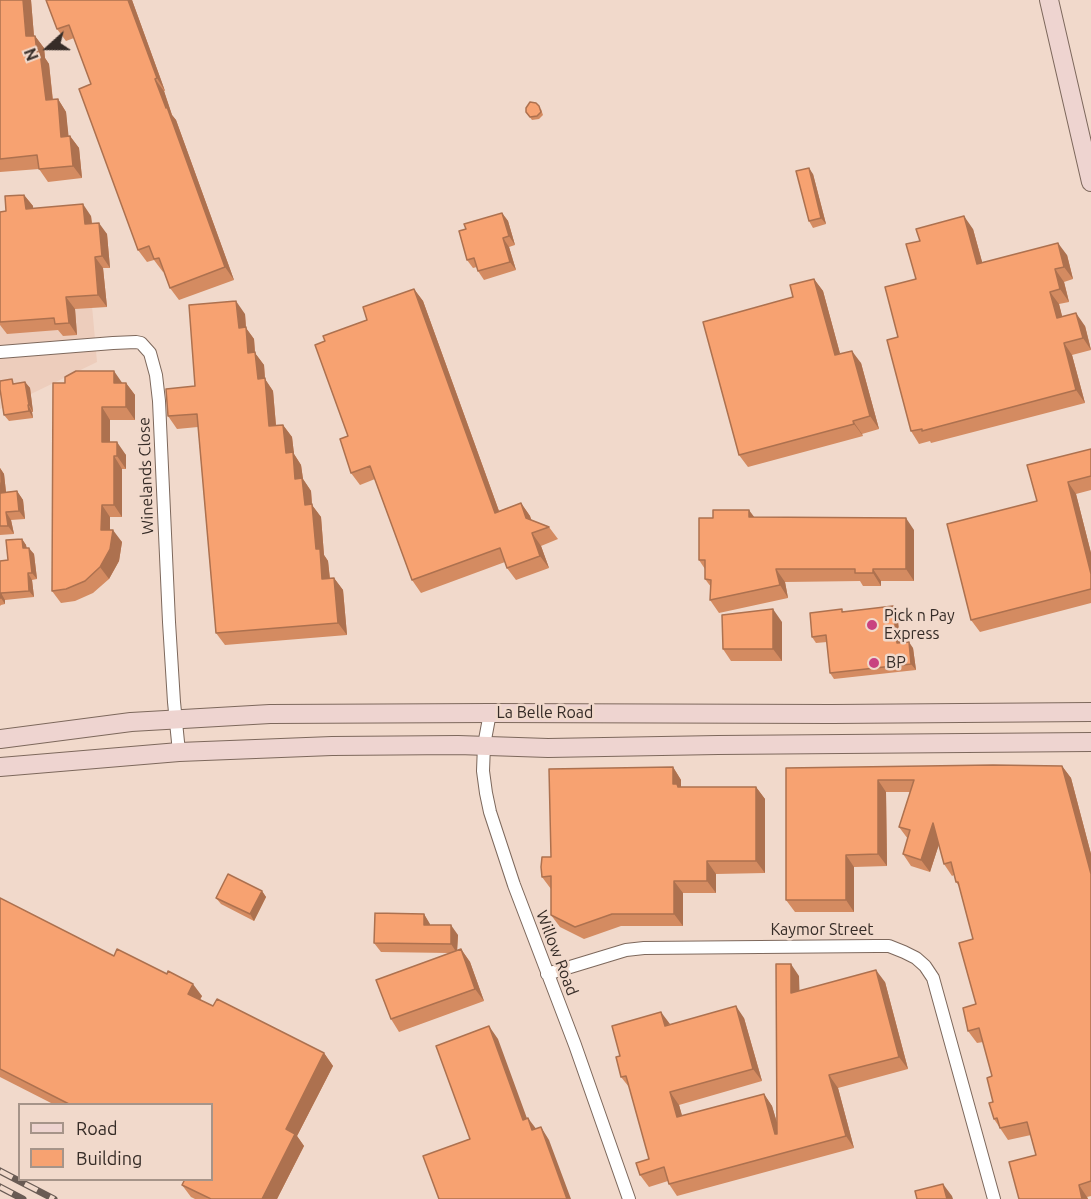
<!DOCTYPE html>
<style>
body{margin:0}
#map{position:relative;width:1091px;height:1199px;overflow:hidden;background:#f1d9cb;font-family:Ubuntu,sans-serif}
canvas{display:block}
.legend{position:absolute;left:18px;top:1103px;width:195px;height:78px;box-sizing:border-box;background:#f1d9cb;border:2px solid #a69489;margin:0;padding:8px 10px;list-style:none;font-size:18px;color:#362c27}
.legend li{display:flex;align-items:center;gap:12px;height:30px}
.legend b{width:30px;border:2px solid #a69489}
.north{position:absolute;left:18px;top:18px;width:60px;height:60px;-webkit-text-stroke:4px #f1d9cb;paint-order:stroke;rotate:249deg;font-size:16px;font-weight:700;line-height:24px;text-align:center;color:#362c27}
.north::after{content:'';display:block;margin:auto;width:21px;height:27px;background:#362c27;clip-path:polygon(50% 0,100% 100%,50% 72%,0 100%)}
</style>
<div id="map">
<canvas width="1091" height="1199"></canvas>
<ul class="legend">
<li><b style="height:8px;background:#eed4d0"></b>Road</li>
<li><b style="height:16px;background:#f7a271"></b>Building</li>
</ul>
<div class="north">N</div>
</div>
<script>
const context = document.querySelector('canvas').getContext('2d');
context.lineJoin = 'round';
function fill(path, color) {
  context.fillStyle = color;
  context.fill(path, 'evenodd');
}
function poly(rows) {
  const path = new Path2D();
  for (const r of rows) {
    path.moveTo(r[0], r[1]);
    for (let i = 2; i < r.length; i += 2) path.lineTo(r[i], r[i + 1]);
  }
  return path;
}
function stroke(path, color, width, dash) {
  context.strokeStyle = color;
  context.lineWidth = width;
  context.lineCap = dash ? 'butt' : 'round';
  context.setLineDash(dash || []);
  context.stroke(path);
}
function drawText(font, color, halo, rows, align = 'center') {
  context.font = font + ' Ubuntu,sans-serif';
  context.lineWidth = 5;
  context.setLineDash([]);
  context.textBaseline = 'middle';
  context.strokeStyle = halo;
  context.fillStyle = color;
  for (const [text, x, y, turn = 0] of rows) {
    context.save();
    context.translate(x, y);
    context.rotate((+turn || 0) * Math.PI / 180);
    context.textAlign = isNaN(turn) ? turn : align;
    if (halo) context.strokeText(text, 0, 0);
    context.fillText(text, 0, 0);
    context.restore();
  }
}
const built = poly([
 [89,272,97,362,0,409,0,282]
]);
const street = poly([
 [0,352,113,343,136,342,141,343,150,353,156,375,159,401,169,622,174,702,179,752],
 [490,713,484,745,483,771,486,793,490,812,514,885,575,1045,629,1199],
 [547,974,626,950,644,948,876,946,889,946,904,952,916,958,925,966,933,978,994,1199]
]);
const secondary = poly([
 [1049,0,1091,182],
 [0,739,131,722,270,714,490,713,832,714,1091,712],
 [0,767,179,752,332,746,458,745,548,748,718,745,1091,742]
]);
const rail = poly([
 [0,1171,54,1199],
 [0,1187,23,1199]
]);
const wall = poly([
 [0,0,31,0,34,36,35,36,44,48,45,58,49,64,53,100,58,99,66,112,68,136,70,136,79,148,82,178,48,182,39,169,0,172],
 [132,0,165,91,164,91,172,115,176,120,234,280,179,300,170,288,164,271,163,272,154,260,147,262,138,250,91,84,74,38,66,41,57,29],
 [541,109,543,115,539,119,532,120,526,112],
 [813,174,826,224,813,228,809,221],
 [24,195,33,206,33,209,91,216,92,223,107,234,110,268,103,268,107,307,75,309,77,335,63,336,58,330,7,334,0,325,0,212,6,211],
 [502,213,508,221,515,245,509,247,516,270,484,280,478,271,477,267,473,268,467,260,466,229],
 [973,229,982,262,1067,255,1073,279,1064,282,1069,302,1059,304,1062,317,1085,326,1091,350,1072,355,1085,403,931,443,930,441,919,444,911,431,898,337,916,279],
 [814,279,823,291,840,354,861,363,879,429,862,434,863,436,748,467,739,455,793,297],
 [414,289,423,301,499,511,521,503,530,516,531,520,549,527,558,539,541,546,549,568,516,580,507,568,505,562,421,593,412,580,375,479,360,485,351,473,348,436,325,341,367,320],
 [245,314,246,328,254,339,255,353,264,365,265,379,273,391,276,425,283,425,292,437,294,454,301,465,303,479,311,491,312,505,321,517,324,555,328,561,330,578,334,578,343,590,347,635,225,645,216,633,198,427,177,429,168,416,195,386],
 [25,382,30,388,33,412,32,412,33,418,9,421,4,415,16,384],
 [65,383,126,383,135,395,135,420,110,420,110,442,126,455,126,469,122,469,122,517,110,517,110,530,122,542,119,561,109,579,93,593,75,601,61,603,52,591],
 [1091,449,1091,490,1076,494,1091,553,1091,603,980,632,971,620,1037,501],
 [0,468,4,474,6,492,17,491,23,500,25,519,11,520,14,534,0,535],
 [754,517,914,530,914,581,881,581,881,586,863,586,860,581,785,582,788,598,719,613,710,600,711,587,705,579,705,569,699,560],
 [22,539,26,545,27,548,34,554,37,579,32,580,34,597,5,600,5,604,1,605,0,606,0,561,8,560],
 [843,611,897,612,900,643,913,648,916,670,834,679,830,673,827,642,816,643,812,637],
 [782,622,782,661,731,661,723,649],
 [1062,766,1071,778,1091,854,1091,1196,1087,1197,1088,1199,1019,1199,1036,1155,1031,1135,1008,1140,994,1119,992,1076,983,1042,977,1043,968,1031,966,1019,976,1004,973,939,959,886,956,882,954,875,952,876,944,864,939,844,930,872,911,866,903,854,908,839,899,827,910,792,886,792,887,866,854,867,854,912,795,912,786,900,786,768],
 [673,767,681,780,681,787,756,787,765,799,765,873,716,874,716,893,683,893,683,926,621,926,584,939,560,927,551,915,551,889,542,877,551,857],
 [262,891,266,897,254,921,221,904,216,898],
 [0,898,114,956,202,996,200,1000,213,1006,324,1053,333,1066,297,1136,304,1146,277,1199,195,1199,191,1197,182,1185,212,1179,212,1104,53,1104,0,1077],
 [424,914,430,925,458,935,457,950,461,949,470,962,484,1001,399,1032,391,1019,449,953,381,952,374,943],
 [799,976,799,991,885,982,908,1069,838,1088,854,1148,677,1196,669,1184,668,1181,649,1187,640,1175,649,1159,629,1087,621,1077,620,1056,670,1025,744,1018,762,1081,679,1105,682,1116,764,1094,772,1106,777,1123]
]);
const shadedWall = poly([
 [23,0,31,0,35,49,26,36],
 [128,0,132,0,165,91,157,78],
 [35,36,44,48,45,58,49,64,54,113,46,100,37,52],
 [155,79,164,91,172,115,176,120,234,280,225,267],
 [58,99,66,112,70,149,61,137],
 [70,136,79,148,82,178,73,166],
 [809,168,813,174,826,224,821,218],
 [24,195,33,206,34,221,26,209],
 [83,204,91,216,93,236,85,224],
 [502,213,508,221,515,245,509,236],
 [964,216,973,229,986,276,977,264],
 [99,223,107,234,110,268,102,256],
 [503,238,509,247,516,270,510,262],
 [1058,243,1067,255,1073,279,1064,267],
 [95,257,103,268,107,307,98,295],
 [1055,269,1064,282,1069,302,1060,289],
 [814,279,823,291,844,368,835,355],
 [414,289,423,301,504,525,495,513],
 [1050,292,1059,304,1066,331,1057,318],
 [66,297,75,309,77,335,69,323],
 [236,301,245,314,246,328,254,339,255,353,264,365,265,379,273,391,277,438,269,426,258,379,239,328],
 [1076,313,1085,326,1091,350,1083,338],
 [1064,343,1072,355,1085,403,1076,390],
 [852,351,861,363,879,429,870,416],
 [114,371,123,384,114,383],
 [25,382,30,388,33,412,29,405],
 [126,383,135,395,135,420,126,407],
 [28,405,32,412,33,418,29,411],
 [102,407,110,420,110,455,102,442],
 [853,421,862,434,863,436,854,424],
 [283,425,292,437,294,454,301,465,303,479,311,491,312,505,321,517,324,555,328,561,331,591,322,579,316,549,305,505,286,453],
 [117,442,126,455,126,469,117,456],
 [114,456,122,469,122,517,114,505],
 [0,468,4,474,7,501,1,493],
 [1068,482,1076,494,1091,553,1091,574],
 [17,491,23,500,25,519,19,511],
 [521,503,530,516,535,530,526,518],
 [102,505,110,517,110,542,101,530],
 [749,510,758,522,749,517],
 [6,512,11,520,14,534,8,526],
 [906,518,914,530,914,581,906,569],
 [113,530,122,542,119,561,109,579,100,567],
 [532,533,541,546,549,568,540,556],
 [22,539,26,545,27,555,23,548],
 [29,548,34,554,37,579,32,573],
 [776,569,785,582,788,598,780,585],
 [873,569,881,581,881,586,873,573],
 [28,573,32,580,34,597,29,591],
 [334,578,343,590,347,635,338,623],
 [1,593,5,600,5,604,1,598],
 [893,606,897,612,901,649,897,643],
 [773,609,782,622,782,661,773,649],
 [909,642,913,648,916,670,911,664],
 [1062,766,1071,778,1091,854,1091,874],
 [673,767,681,780,681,790,673,784],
 [878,780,886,792,887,866,878,854],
 [756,787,765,799,765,873,756,861],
 [933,823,942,835,930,872,921,860],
 [846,855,854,867,854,912,846,900],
 [707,861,716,874,716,893,707,881],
 [674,881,683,893,683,926,674,914],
 [262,891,266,897,254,921,250,914],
 [424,914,430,924,430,934,424,925],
 [451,925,458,935,457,953,451,944],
 [461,949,470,962,484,1001,475,989],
 [791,964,799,976,800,1005,791,993],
 [876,970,885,982,908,1069,899,1057],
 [193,984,202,996,196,1006,188,994],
 [736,1006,744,1018,762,1081,753,1069],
 [661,1012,670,1024,665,1026],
 [489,1026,498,1039,532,1132,523,1120],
 [324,1053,333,1066,297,1136,304,1146,277,1199,262,1199,286,1129],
 [829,1075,838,1088,854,1148,846,1136],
 [670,1092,679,1105,686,1129,677,1117],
 [764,1094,772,1106,784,1146,775,1134],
 [528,1118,537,1130,532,1130],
 [541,1127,549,1140,571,1199,567,1199],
 [943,1184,952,1196,953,1199,947,1199],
 [1079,1185,1087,1197,1088,1199,1082,1199]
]);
const building = poly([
 [0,0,23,0,26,36,35,36,37,52,40,52,46,100,58,99,61,137,70,136,73,166,39,169,37,155,0,159,0,0],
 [46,0,128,0,157,78,155,79,166,108,167,107,225,267,170,288,159,258,154,259,149,246,138,250,79,89,91,84,69,25,57,29,46,0],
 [530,102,536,103,539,106,541,112,537,116,530,117,526,112,526,108,530,102],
 [809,168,821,218,809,221,796,171,809,168],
 [24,195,26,209,83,204,85,224,99,223,102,256,95,257,98,295,66,297,69,323,55,324,54,318,0,322,0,212,6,211,5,196,24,195],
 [502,213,509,236,503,238,510,262,478,271,474,258,467,260,459,231,466,229,464,224,502,213],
 [964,216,977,264,1058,243,1064,267,1055,269,1060,289,1050,292,1057,318,1076,313,1083,338,1064,343,1076,390,922,431,922,429,911,431,887,340,898,337,885,287,916,279,906,244,920,241,916,229,964,216],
 [814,279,835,355,852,351,870,416,853,421,854,424,739,455,703,322,793,297,790,285,814,279],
 [414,289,495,513,521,503,526,518,549,527,532,533,540,556,507,568,500,548,412,580,370,466,351,473,340,439,348,436,315,345,325,341,323,336,367,320,363,307,414,289],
 [236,301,239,328,246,327,248,353,255,352,258,379,265,378,269,426,283,425,286,453,293,452,295,479,302,478,305,505,312,504,316,549,320,549,322,579,334,578,338,623,216,633,197,414,168,416,166,389,195,386,189,305,236,301],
 [76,371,114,371,114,383,126,383,126,407,102,407,102,442,117,442,117,456,114,456,114,505,102,505,101,530,113,530,110,549,100,567,85,581,66,589,52,591,53,383,65,383,65,377,76,371],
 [12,379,13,384,25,382,29,405,28,405,29,411,4,415,0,389,0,381,12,379],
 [1091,449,1091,476,1068,482,1091,574,1091,589,971,620,947,524,1037,501,1027,465,1091,449],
 [0,483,1,493,17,491,19,511,6,512,8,526,0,526,0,483],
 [713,510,749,510,749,517,906,518,906,569,873,569,873,573,855,573,855,569,776,569,780,585,710,600,711,580,705,579,705,560,699,560,699,518,713,518,713,510],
 [22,539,23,548,29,548,32,573,28,573,29,591,1,593,1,598,0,598,0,561,8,560,6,540,22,539],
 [893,606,897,643,909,642,911,664,830,673,826,635,812,637,810,613,842,609,842,612,893,606],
 [773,609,773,649,723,649,722,615,773,609],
 [993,765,1062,766,1091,874,1091,1181,1079,1185,1082,1199,1019,1199,1009,1162,1036,1155,1027,1122,1000,1128,997,1118,994,1119,989,1103,993,1102,987,1078,992,1076,979,1028,968,1031,963,1008,976,1004,959,943,973,939,958,882,956,882,951,862,944,864,933,823,921,860,903,854,910,830,899,827,914,780,878,780,878,854,846,855,846,900,786,900,786,768,993,765],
 [673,767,673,784,677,784,678,787,756,787,756,861,707,861,707,881,674,881,674,914,612,914,575,927,551,915,551,876,542,877,541,867,542,857,551,857,549,769,673,767],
 [228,874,262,891,250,914,216,898,228,874],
 [0,898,114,956,117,949,167,974,168,971,193,984,188,994,213,1006,217,999,324,1053,286,1129,295,1134,262,1199,211,1199,182,1185,185,1179,212,1179,212,1104,69,1104,0,1069,0,898],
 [375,913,424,914,424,925,451,925,451,944,374,943,375,913],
 [461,949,475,989,391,1019,376,980,461,949],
 [776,964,791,964,791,993,876,970,899,1057,829,1075,846,1136,669,1184,664,1167,640,1175,636,1163,649,1159,626,1076,621,1077,616,1057,620,1056,612,1026,661,1012,665,1026,736,1006,753,1069,670,1092,677,1117,764,1094,775,1134,777,1134,776,964],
 [489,1026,523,1120,528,1118,532,1130,541,1127,567,1199,439,1199,423,1156,470,1139,436,1046,489,1026],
 [943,1184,947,1199,917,1199,915,1191,943,1184]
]);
const markers = [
 [872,625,6,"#c94280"],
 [874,663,6,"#c94280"]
];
const streetNames = [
 ["Winelands Close",146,476,-92],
 ["La Belle Road",545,713],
 ["Kaymor Street",822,930],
 ["Willow Road",557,953,69]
];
const poiNames = [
 ["Pick n Pay",884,616],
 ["Express",884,634],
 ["BP",886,663]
];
fill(built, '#edcdbc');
stroke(street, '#7d685c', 14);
stroke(secondary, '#7d685c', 20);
stroke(street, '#fff', 12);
stroke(secondary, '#eed4d0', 18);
stroke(rail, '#695b54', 7);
stroke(rail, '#f1d9cb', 4.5, [14]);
fill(wall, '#d48b61');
fill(shadedWall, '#ad714f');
fill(building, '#f7a271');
stroke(building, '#ad714f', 1.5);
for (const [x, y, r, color] of markers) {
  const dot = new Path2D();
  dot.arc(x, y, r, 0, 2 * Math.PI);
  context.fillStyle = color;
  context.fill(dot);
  stroke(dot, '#f1d9cb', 2);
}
drawText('16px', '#362c27', '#f1d9cb', streetNames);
drawText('16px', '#362c27', '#f1d9cb', poiNames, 'left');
</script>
